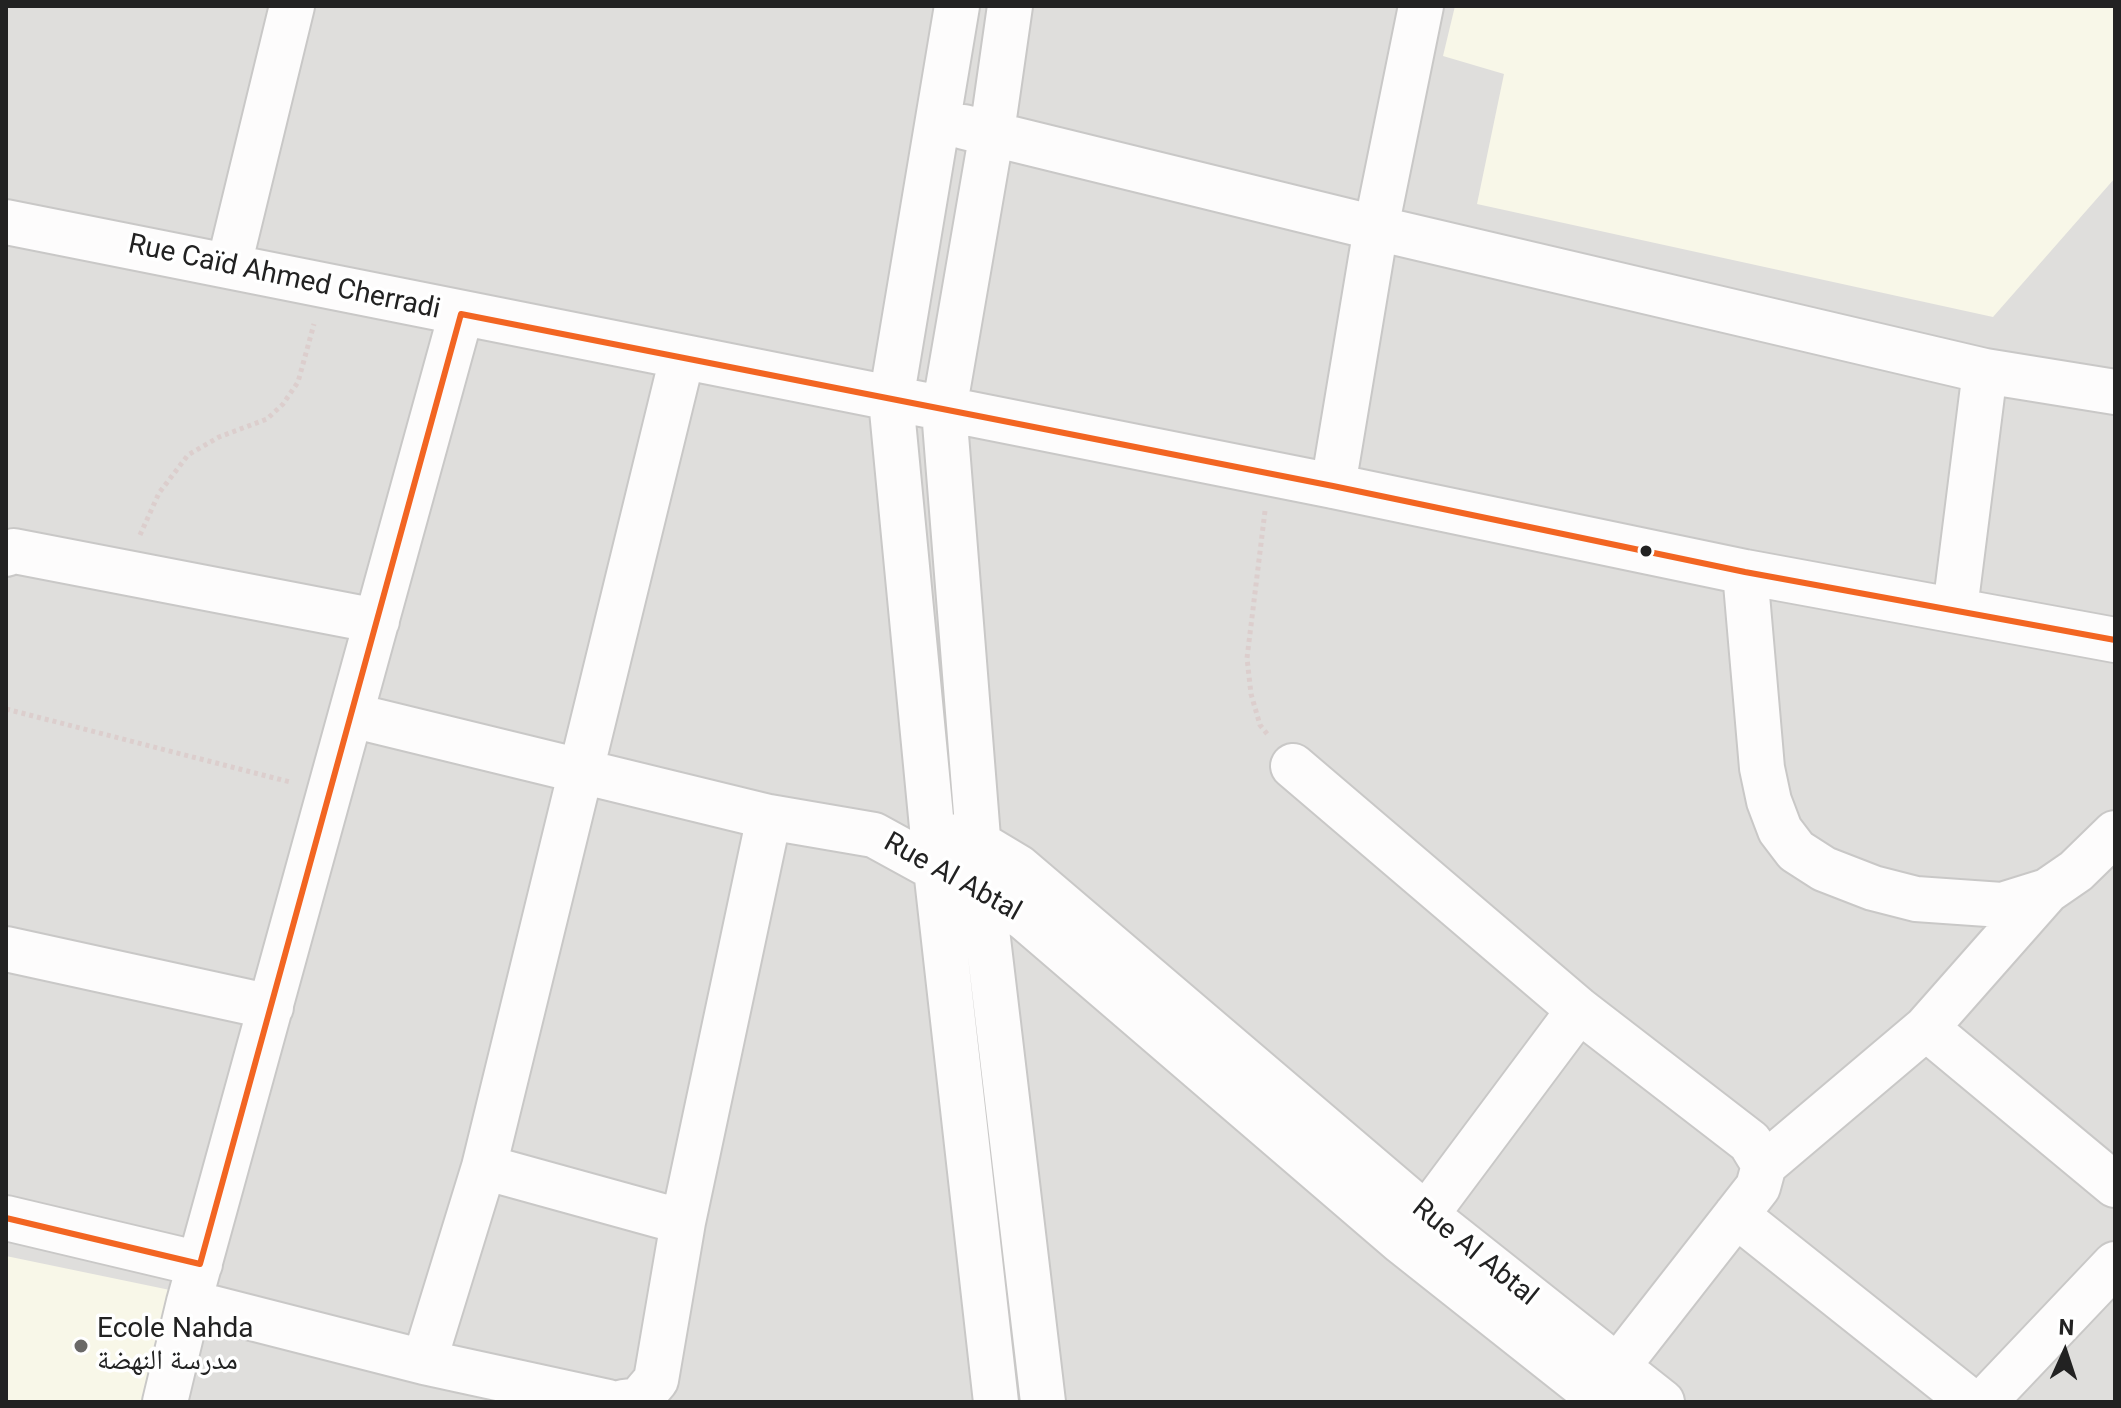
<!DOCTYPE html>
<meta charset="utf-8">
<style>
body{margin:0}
#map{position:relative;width:2121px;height:1408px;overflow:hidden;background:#f0eeeb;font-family:Roboto,sans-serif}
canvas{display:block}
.frame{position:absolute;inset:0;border:8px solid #222;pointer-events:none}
.north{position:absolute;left:2025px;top:1312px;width:80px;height:80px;-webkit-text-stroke:6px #fff;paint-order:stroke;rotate:3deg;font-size:22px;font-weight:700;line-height:32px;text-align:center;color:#222}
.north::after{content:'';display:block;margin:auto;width:28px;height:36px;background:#222;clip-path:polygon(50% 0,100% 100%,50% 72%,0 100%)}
</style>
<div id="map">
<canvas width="2121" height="1408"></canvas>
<div class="frame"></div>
<div class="north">N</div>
</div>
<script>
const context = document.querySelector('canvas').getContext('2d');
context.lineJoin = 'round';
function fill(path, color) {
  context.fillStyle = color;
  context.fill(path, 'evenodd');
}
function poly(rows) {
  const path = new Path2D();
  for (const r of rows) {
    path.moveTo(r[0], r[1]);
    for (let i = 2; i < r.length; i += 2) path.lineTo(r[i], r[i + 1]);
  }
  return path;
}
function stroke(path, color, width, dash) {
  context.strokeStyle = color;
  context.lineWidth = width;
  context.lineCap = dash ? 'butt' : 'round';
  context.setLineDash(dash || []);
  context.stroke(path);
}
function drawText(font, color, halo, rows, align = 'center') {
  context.font = font + ' Roboto,"Noto Naskh Arabic",sans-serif';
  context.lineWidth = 7;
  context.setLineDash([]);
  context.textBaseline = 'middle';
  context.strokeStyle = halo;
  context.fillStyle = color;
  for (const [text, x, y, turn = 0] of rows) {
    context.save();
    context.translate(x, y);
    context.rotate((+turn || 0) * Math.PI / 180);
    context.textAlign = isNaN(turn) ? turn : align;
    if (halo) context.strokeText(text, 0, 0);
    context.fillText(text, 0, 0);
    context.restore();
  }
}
const residential = poly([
 [6,6,2115,6,2115,1402,6,1402]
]);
const education = poly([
 [1455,6,2115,6,2115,178,1993,317,1477,204,1504,74,1443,56],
 [6,1256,170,1290,142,1402,6,1402]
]);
const path = poly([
 [1265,511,1247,658,1251,694,1260,725,1268,735],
 [140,535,159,493,188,455,219,437,267,419,283,404,298,382,314,324],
 [6,709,290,782]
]);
const minor = poly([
 [957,6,891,400,936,869,996,1402],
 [1010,6,992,132,944,410,982,888,1043,1402],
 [964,127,1376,228,1985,371,2115,392],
 [6,222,1333,486,1745,572,2115,640],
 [229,265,292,6],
 [1333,486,1376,228,1421,6],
 [6,554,14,551,377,621],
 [1745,572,1762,768,1769,801,1780,830,1796,851,1824,869,1873,888,1916,899,2002,905,2047,891,2076,871,2115,833],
 [1955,609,1985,371],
 [351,715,769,817,874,835,936,869,982,888,1026,919,1402,1242,1604,1402],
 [1293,766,1579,1010,1750,1142,1764,1165,1758,1187,1600,1389],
 [958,836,978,843,1018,867,1426,1215,1662,1402],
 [6,949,271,1007],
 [1926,1028,2115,1185],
 [1764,1165,1926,1028,2047,891],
 [484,1167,683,1222],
 [1736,1215,1971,1402],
 [6,1218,200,1264],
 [1406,1238,1426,1215,1579,1010],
 [189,1302,424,1362,608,1402],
 [424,1362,484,1167,682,358],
 [165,1402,189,1302,461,314],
 [623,1402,639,1400,656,1380,683,1222,769,817],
 [1984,1402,2115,1264]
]);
const bus1 = poly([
 [6,1218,200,1264,461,314,1333,486,1745,572,2115,640]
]);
const markers = [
 [1646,551,7,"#222"],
 [81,1346,8,"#6a6968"]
];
const streetNames = [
 ["Rue Caïd Ahmed Cherradi",284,278,12],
 ["Rue Al Abtal",952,878,29],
 ["Rue Al Abtal",1474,1253,39]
];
const poiNames = [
 ["Ecole Nahda",97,1330],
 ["مدرسة النهضة",97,1362]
];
fill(residential, '#dfdedc');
fill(education, '#f8f7e8');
stroke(minor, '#c9c8c7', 48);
stroke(path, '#dccecd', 5, [4, 4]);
stroke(minor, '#fdfcfc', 44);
stroke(bus1, '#f26522', 6);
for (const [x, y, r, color] of markers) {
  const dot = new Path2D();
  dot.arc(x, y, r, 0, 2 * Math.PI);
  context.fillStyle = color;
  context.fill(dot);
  stroke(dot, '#fff', 3);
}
drawText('28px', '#222', '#fff', streetNames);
drawText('28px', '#222', '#fff', poiNames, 'left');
</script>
